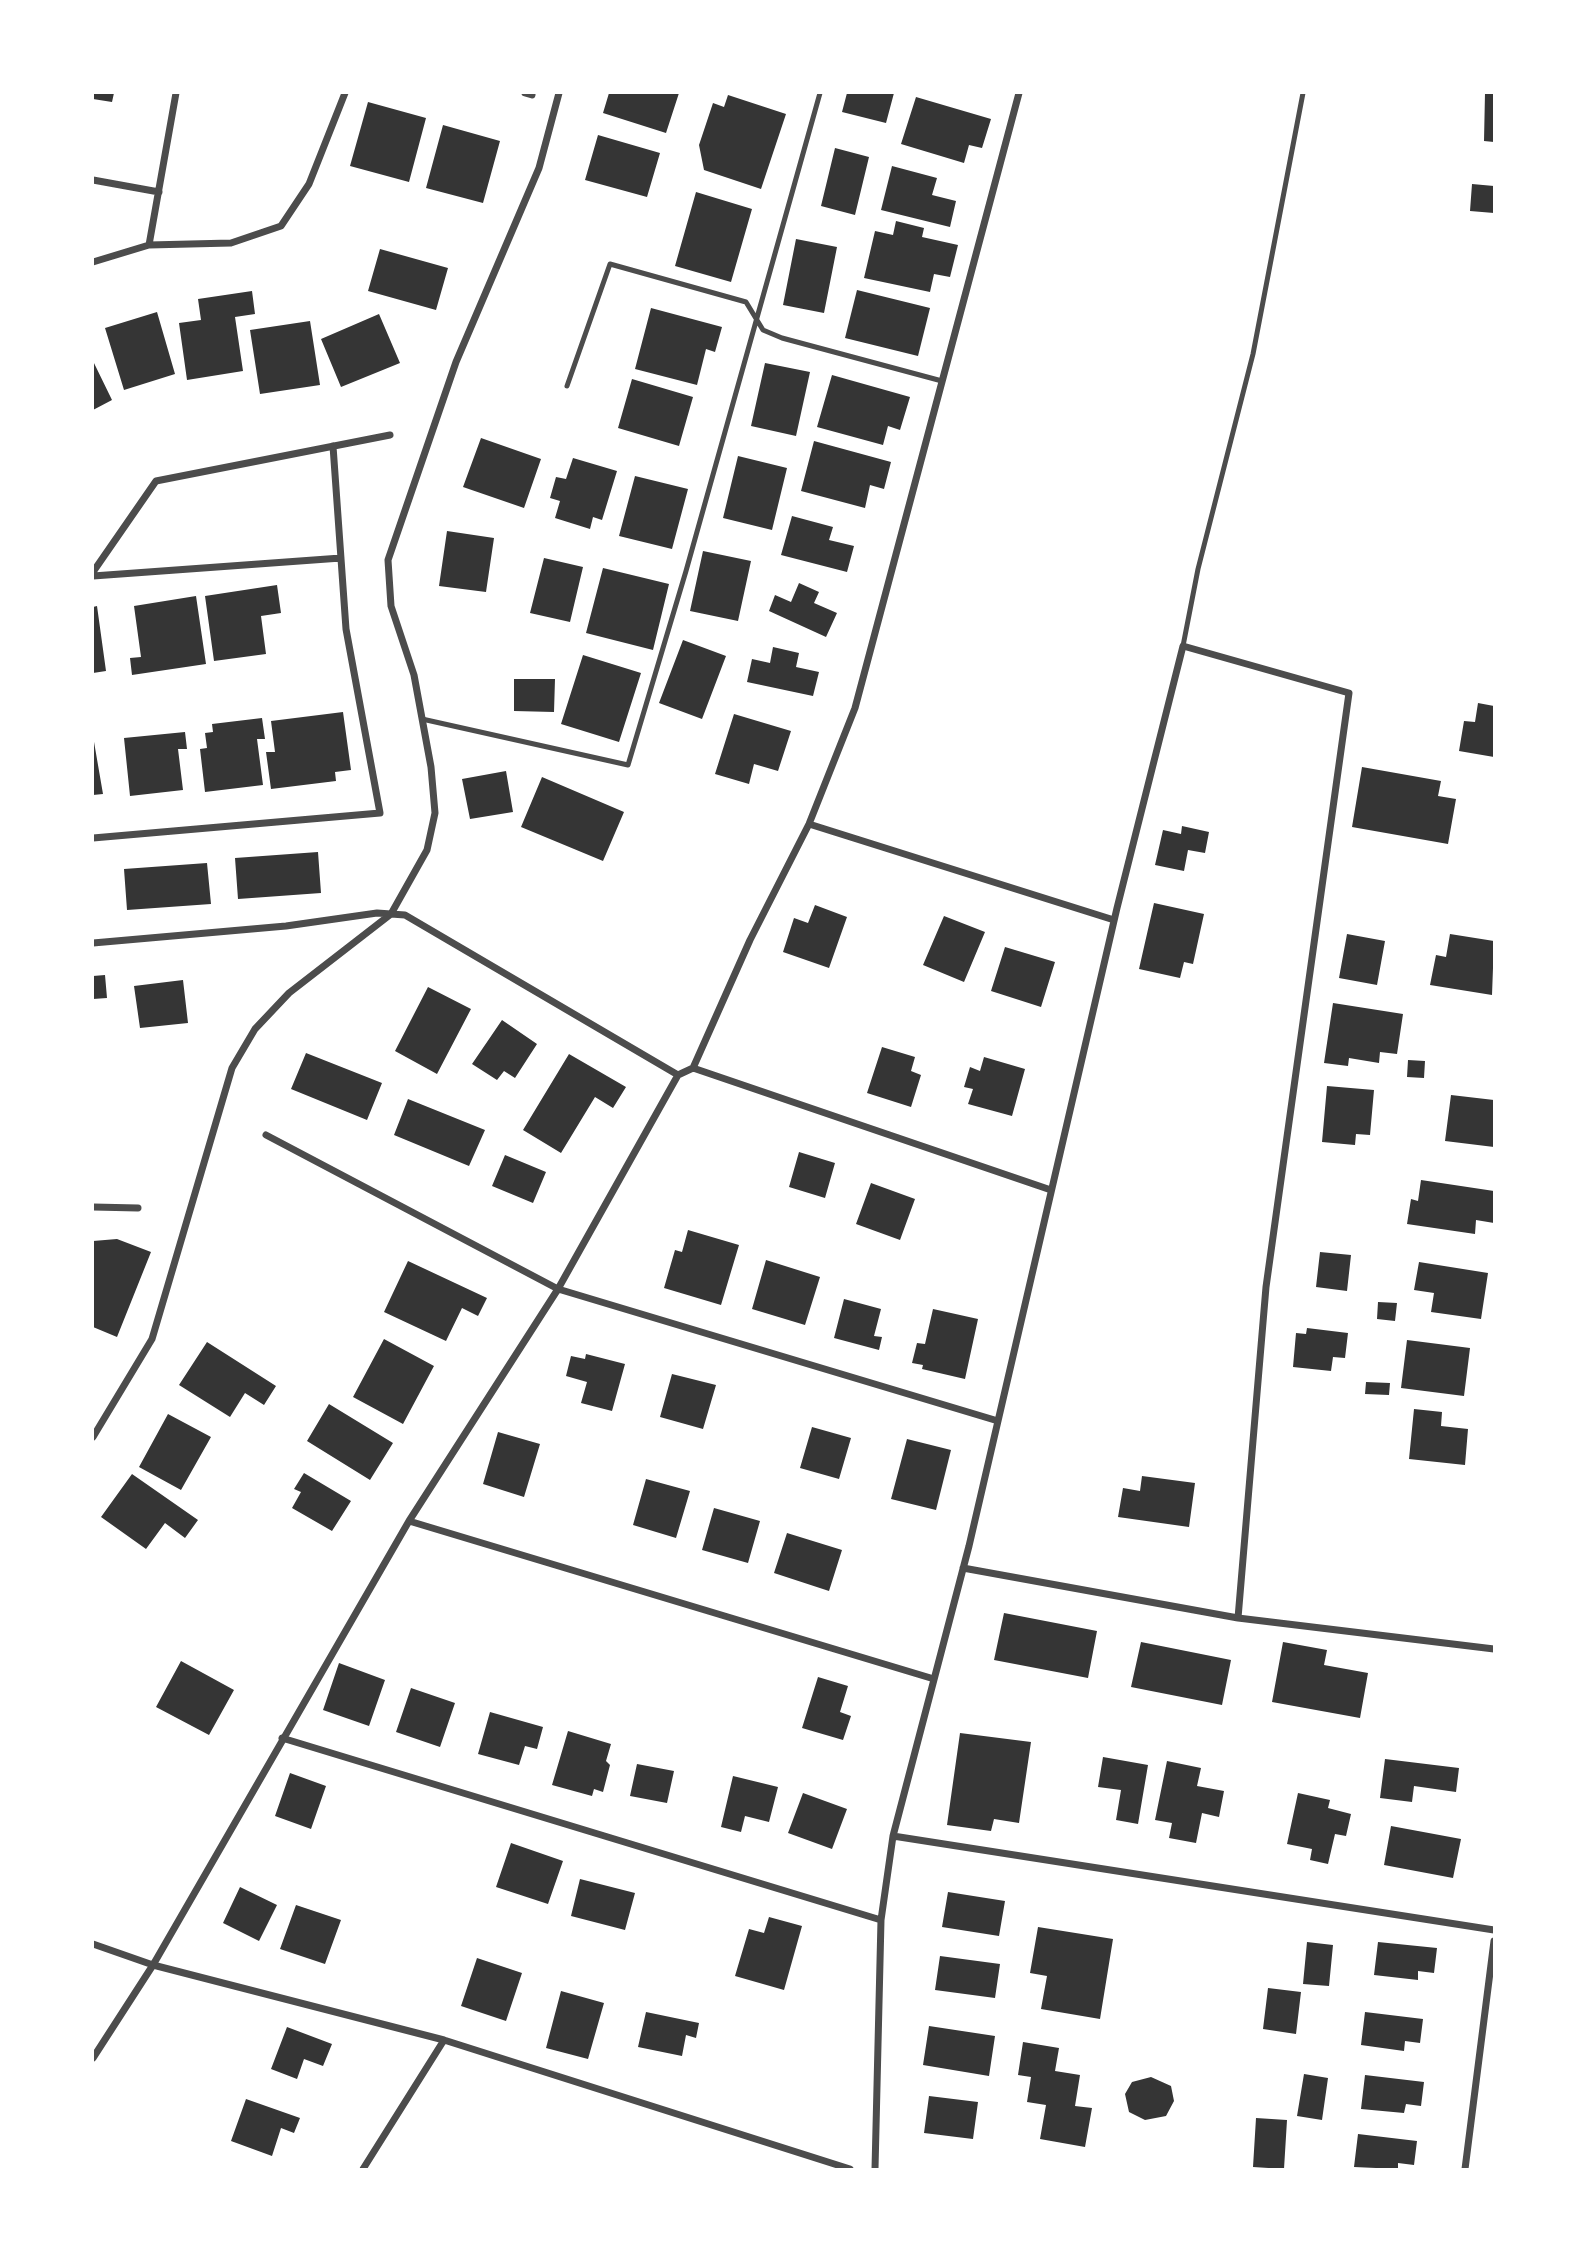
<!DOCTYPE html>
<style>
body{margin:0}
#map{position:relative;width:1587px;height:2262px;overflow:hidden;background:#fff;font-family:Rubik,sans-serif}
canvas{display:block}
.frame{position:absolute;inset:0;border:94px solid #fff;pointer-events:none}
</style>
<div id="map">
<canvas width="1587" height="2262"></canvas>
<div class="frame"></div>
</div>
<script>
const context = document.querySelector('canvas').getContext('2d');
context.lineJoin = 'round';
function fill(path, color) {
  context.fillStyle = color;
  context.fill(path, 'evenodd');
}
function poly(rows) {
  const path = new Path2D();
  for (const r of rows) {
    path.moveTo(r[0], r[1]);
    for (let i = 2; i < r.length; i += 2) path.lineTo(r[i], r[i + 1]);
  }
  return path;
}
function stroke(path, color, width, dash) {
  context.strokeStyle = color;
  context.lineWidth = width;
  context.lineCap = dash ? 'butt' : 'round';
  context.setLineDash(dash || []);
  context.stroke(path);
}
const building = poly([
 [93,93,114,93,112,102,93,99],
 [609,93,679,93,666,133,603,113],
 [847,93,894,93,886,123,842,112],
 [1485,93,1494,93,1494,142,1484,141],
 [728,95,786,114,761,189,704,170,699,145,713,103,724,107],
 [916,97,991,119,982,148,969,145,964,163,901,144],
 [368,102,426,118,409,182,350,166],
 [443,125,500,141,483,203,426,188],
 [598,135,660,153,647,197,585,180],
 [835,148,869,157,855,215,821,206],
 [892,166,937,178,932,195,956,201,950,227,881,210],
 [1472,184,1494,186,1494,213,1470,211],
 [696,192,752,209,731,282,675,266],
 [896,221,924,228,922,237,958,245,950,277,934,274,930,292,864,278,875,231,893,235],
 [796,239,837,247,824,313,783,305],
 [380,249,448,268,436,310,368,291],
 [857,290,930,308,918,356,845,338],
 [252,291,255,314,235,317,243,371,187,380,179,323,201,320,198,299],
 [651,308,722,327,715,352,706,349,697,385,635,369],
 [157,312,175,374,124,390,105,328],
 [379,314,400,363,341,387,321,339],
 [310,321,320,385,260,394,250,330],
 [93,361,112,400,93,410],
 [765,363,810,372,796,436,751,426],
 [832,375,910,397,900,430,888,426,883,445,817,427],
 [632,379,693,397,679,446,618,428],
 [481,438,541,459,524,508,463,487],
 [814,441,891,462,884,489,870,485,865,508,801,491],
 [738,456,787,468,772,530,723,518],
 [573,458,617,471,602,520,593,517,590,529,555,518,560,501,550,498,556,477,566,479],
 [635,476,688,489,672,549,619,536],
 [792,516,833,527,829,540,854,546,847,572,781,555],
 [447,531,494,538,486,592,439,586],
 [703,551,751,561,738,621,690,611],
 [544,558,583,567,570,622,530,613],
 [603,568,669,584,653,650,586,633],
 [799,583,819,592,814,603,837,613,826,637,769,611,775,595,791,602],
 [277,585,281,613,261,616,266,654,214,661,205,596],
 [196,596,206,664,132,675,130,658,141,657,134,606],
 [97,606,106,671,93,673,93,607],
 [683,640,726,656,702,719,659,703],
 [773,647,799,653,796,667,819,672,813,696,747,682,752,659,770,663],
 [583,655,641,673,619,742,561,724],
 [514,679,555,679,554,712,514,711],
 [1478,703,1494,706,1494,757,1459,751,1464,721,1475,722],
 [343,712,351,770,335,772,336,781,271,789,266,752,275,752,271,721],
 [734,714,791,731,778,771,754,764,749,784,715,774],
 [262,718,265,739,257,739,263,785,205,792,200,749,207,748,205,733,213,732,212,724],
 [185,732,187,749,178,749,183,790,130,796,124,738],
 [93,736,103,794,93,795],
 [1362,767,1441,781,1438,796,1456,799,1448,844,1352,827],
 [506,771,513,812,470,819,462,779],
 [542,777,624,812,603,861,521,827],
 [1182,826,1209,832,1205,853,1188,850,1184,871,1155,865,1163,830,1181,834],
 [318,852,321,893,238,899,235,858],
 [207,863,211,904,127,910,124,869],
 [1154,903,1204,914,1193,964,1184,962,1180,978,1139,969],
 [815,905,847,917,829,968,783,952,794,918,808,923],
 [944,916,985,932,964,982,923,965],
 [1347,934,1385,941,1377,985,1339,978],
 [1450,934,1494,941,1492,995,1430,985,1436,955,1446,957],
 [1005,947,1055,962,1041,1007,991,991],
 [105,975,107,998,93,999,93,976],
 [183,980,188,1023,140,1028,134,986],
 [428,987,471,1009,437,1074,395,1051],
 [1333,1003,1403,1014,1397,1054,1380,1052,1379,1063,1349,1058,1348,1066,1324,1063],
 [502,1020,537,1044,515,1078,504,1071,497,1080,472,1064],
 [882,1047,915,1057,911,1071,921,1075,911,1107,867,1093],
 [306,1053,382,1083,367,1120,291,1089],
 [569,1054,626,1087,613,1108,595,1097,561,1153,523,1130],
 [984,1057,1025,1069,1012,1116,968,1104,973,1089,964,1087,970,1067,980,1071],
 [1408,1060,1425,1061,1424,1078,1407,1077],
 [1327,1086,1374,1090,1370,1135,1356,1134,1355,1145,1322,1142],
 [1451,1095,1494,1100,1494,1147,1445,1141],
 [408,1099,485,1130,469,1166,394,1135],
 [799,1152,835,1163,825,1198,789,1187],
 [505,1155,546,1172,533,1203,492,1186],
 [1421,1180,1494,1191,1494,1223,1476,1220,1475,1234,1407,1224,1411,1199,1418,1201],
 [871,1183,915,1199,900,1240,856,1224],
 [688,1230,739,1245,721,1305,664,1288,675,1250,682,1252],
 [117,1239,151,1252,117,1337,93,1327,93,1241],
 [1320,1252,1351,1255,1347,1291,1316,1287],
 [766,1260,820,1277,805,1325,752,1309],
 [408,1261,487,1298,478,1316,462,1308,446,1341,384,1312],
 [1419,1262,1488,1273,1481,1319,1431,1312,1434,1293,1414,1290],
 [844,1299,881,1309,874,1336,882,1337,879,1350,834,1338],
 [1378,1302,1397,1303,1395,1321,1377,1319],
 [933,1309,978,1319,965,1379,922,1369,923,1365,912,1363,917,1343,925,1344],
 [1307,1328,1348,1333,1345,1358,1333,1357,1331,1371,1293,1367,1296,1333,1306,1334],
 [384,1339,434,1366,403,1424,353,1397],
 [1407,1340,1470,1348,1464,1396,1401,1388],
 [207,1342,276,1386,264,1405,245,1393,230,1417,179,1385],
 [586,1354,625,1364,612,1411,581,1403,587,1382,566,1376,571,1356,585,1359],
 [672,1374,716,1385,703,1429,660,1417],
 [1366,1382,1390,1383,1389,1395,1365,1394],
 [329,1404,393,1443,370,1480,307,1441],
 [1414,1409,1442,1412,1441,1426,1468,1429,1465,1465,1409,1459],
 [168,1414,211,1437,181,1490,139,1467],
 [812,1427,851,1438,839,1479,800,1468],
 [498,1432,540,1444,524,1497,483,1484],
 [907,1439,951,1450,936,1510,891,1499],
 [304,1473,351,1501,332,1531,292,1508,301,1492,294,1489],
 [132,1474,198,1520,185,1538,165,1523,146,1549,101,1517],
 [1142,1476,1195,1483,1189,1527,1118,1517,1123,1488,1140,1491],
 [646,1479,690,1491,676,1538,633,1525],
 [714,1508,760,1521,748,1563,702,1550],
 [787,1533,842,1550,829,1591,774,1573],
 [1004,1613,1097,1631,1088,1678,994,1660],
 [1141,1642,1231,1660,1222,1705,1131,1687],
 [1283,1642,1327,1650,1324,1665,1368,1673,1360,1718,1272,1702],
 [181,1661,234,1690,209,1735,156,1707],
 [339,1663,385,1680,369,1726,323,1710],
 [818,1677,848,1686,840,1712,851,1716,843,1740,802,1728],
 [411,1688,455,1703,440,1747,396,1732],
 [490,1712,543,1727,537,1749,525,1746,519,1765,478,1754],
 [568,1731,611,1744,606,1761,610,1765,603,1792,594,1789,592,1796,552,1785],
 [960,1733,1031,1742,1019,1823,994,1819,991,1831,947,1825],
 [1103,1757,1148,1765,1138,1824,1116,1820,1121,1790,1098,1787],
 [1385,1759,1459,1768,1456,1792,1414,1786,1412,1802,1380,1798],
 [1167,1761,1201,1768,1197,1786,1224,1791,1219,1817,1202,1813,1196,1843,1169,1838,1172,1823,1155,1820],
 [637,1764,674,1771,667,1803,630,1796],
 [290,1773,326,1786,311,1829,275,1816],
 [733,1776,778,1787,769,1822,745,1816,741,1832,721,1827],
 [803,1793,847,1809,832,1849,788,1833],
 [1298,1793,1330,1800,1328,1808,1351,1814,1346,1836,1335,1834,1328,1864,1310,1860,1312,1849,1287,1844],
 [1391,1826,1461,1839,1453,1878,1384,1865],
 [511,1843,563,1861,548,1904,496,1887],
 [580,1879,635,1893,625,1930,571,1916],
 [240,1887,277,1905,259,1941,223,1923],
 [948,1892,1005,1901,999,1936,942,1927],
 [296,1905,341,1920,325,1964,280,1949],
 [769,1917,802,1926,784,1990,735,1976,749,1929,764,1933],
 [1038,1927,1113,1939,1100,2019,1041,2009,1047,1976,1030,1973],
 [1307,1942,1333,1945,1329,1986,1303,1984],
 [1378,1942,1437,1948,1434,1973,1418,1971,1418,1980,1374,1975],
 [940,1956,1000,1964,995,1998,935,1990],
 [477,1958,522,1973,506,2021,461,2006],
 [1268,1988,1301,1992,1296,2034,1263,2029],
 [561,1991,604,2003,588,2059,546,2048],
 [646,2012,699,2023,696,2038,686,2035,682,2056,638,2047],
 [1365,2012,1423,2019,1420,2043,1405,2041,1404,2051,1361,2045],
 [929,2026,995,2036,989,2076,923,2065],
 [287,2027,332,2044,323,2066,304,2059,297,2079,271,2069],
 [1023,2042,1059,2048,1055,2071,1080,2075,1075,2106,1092,2108,1085,2147,1040,2139,1046,2105,1027,2102,1031,2077,1018,2075],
 [1304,2074,1328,2078,1322,2120,1297,2116],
 [1365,2075,1424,2082,1421,2106,1406,2104,1404,2113,1361,2109],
 [1151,2077,1171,2086,1174,2101,1166,2116,1145,2120,1129,2112,1125,2094,1132,2082],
 [929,2096,978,2102,973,2139,924,2133],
 [246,2099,300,2118,294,2133,281,2128,272,2156,231,2141],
 [1256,2118,1287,2120,1284,2169,1253,2167],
 [1358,2134,1417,2141,1414,2165,1398,2163,1398,2169,1354,2167]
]);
const service = poly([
 [567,386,610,264,746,302,763,330,782,338,942,381],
 [1183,646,1198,569,1253,354,1303,93],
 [422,719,628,765,686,571,820,93]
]);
const minor = poly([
 [525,93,532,95],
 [93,180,159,192],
 [149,245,176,93],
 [93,262,149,245,231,243,281,226,309,184,345,93],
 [93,572,156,481,390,435],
 [93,576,341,558],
 [809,824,1114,920],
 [93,838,380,813,346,629,333,446],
 [93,943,286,926,377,913,405,915,678,1075],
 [693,1068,1051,1190],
 [266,1135,558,1289,998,1421],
 [93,1207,138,1208],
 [93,1437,152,1339,232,1068,255,1029,289,993,391,914,427,850,435,813,431,767,414,675,391,606,388,560,456,362,539,168,559,93],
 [409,1521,934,1679],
 [963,1568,1238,1618,1494,1649],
 [282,1738,881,1920],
 [893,1836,1494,1930],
 [93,1944,153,1965,444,2040,850,2169],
 [93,2058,153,1965,409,1521,558,1289,678,1075,693,1068,750,940,809,824,855,708,1019,93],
 [363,2169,444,2040],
 [875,2169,881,1920,893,1836,969,1546,1117,908,1183,646,1349,693,1266,1287,1238,1618],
 [1465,2169,1494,1941]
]);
fill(building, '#353535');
stroke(service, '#4c4c4c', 5);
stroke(minor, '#4c4c4c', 7);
</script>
